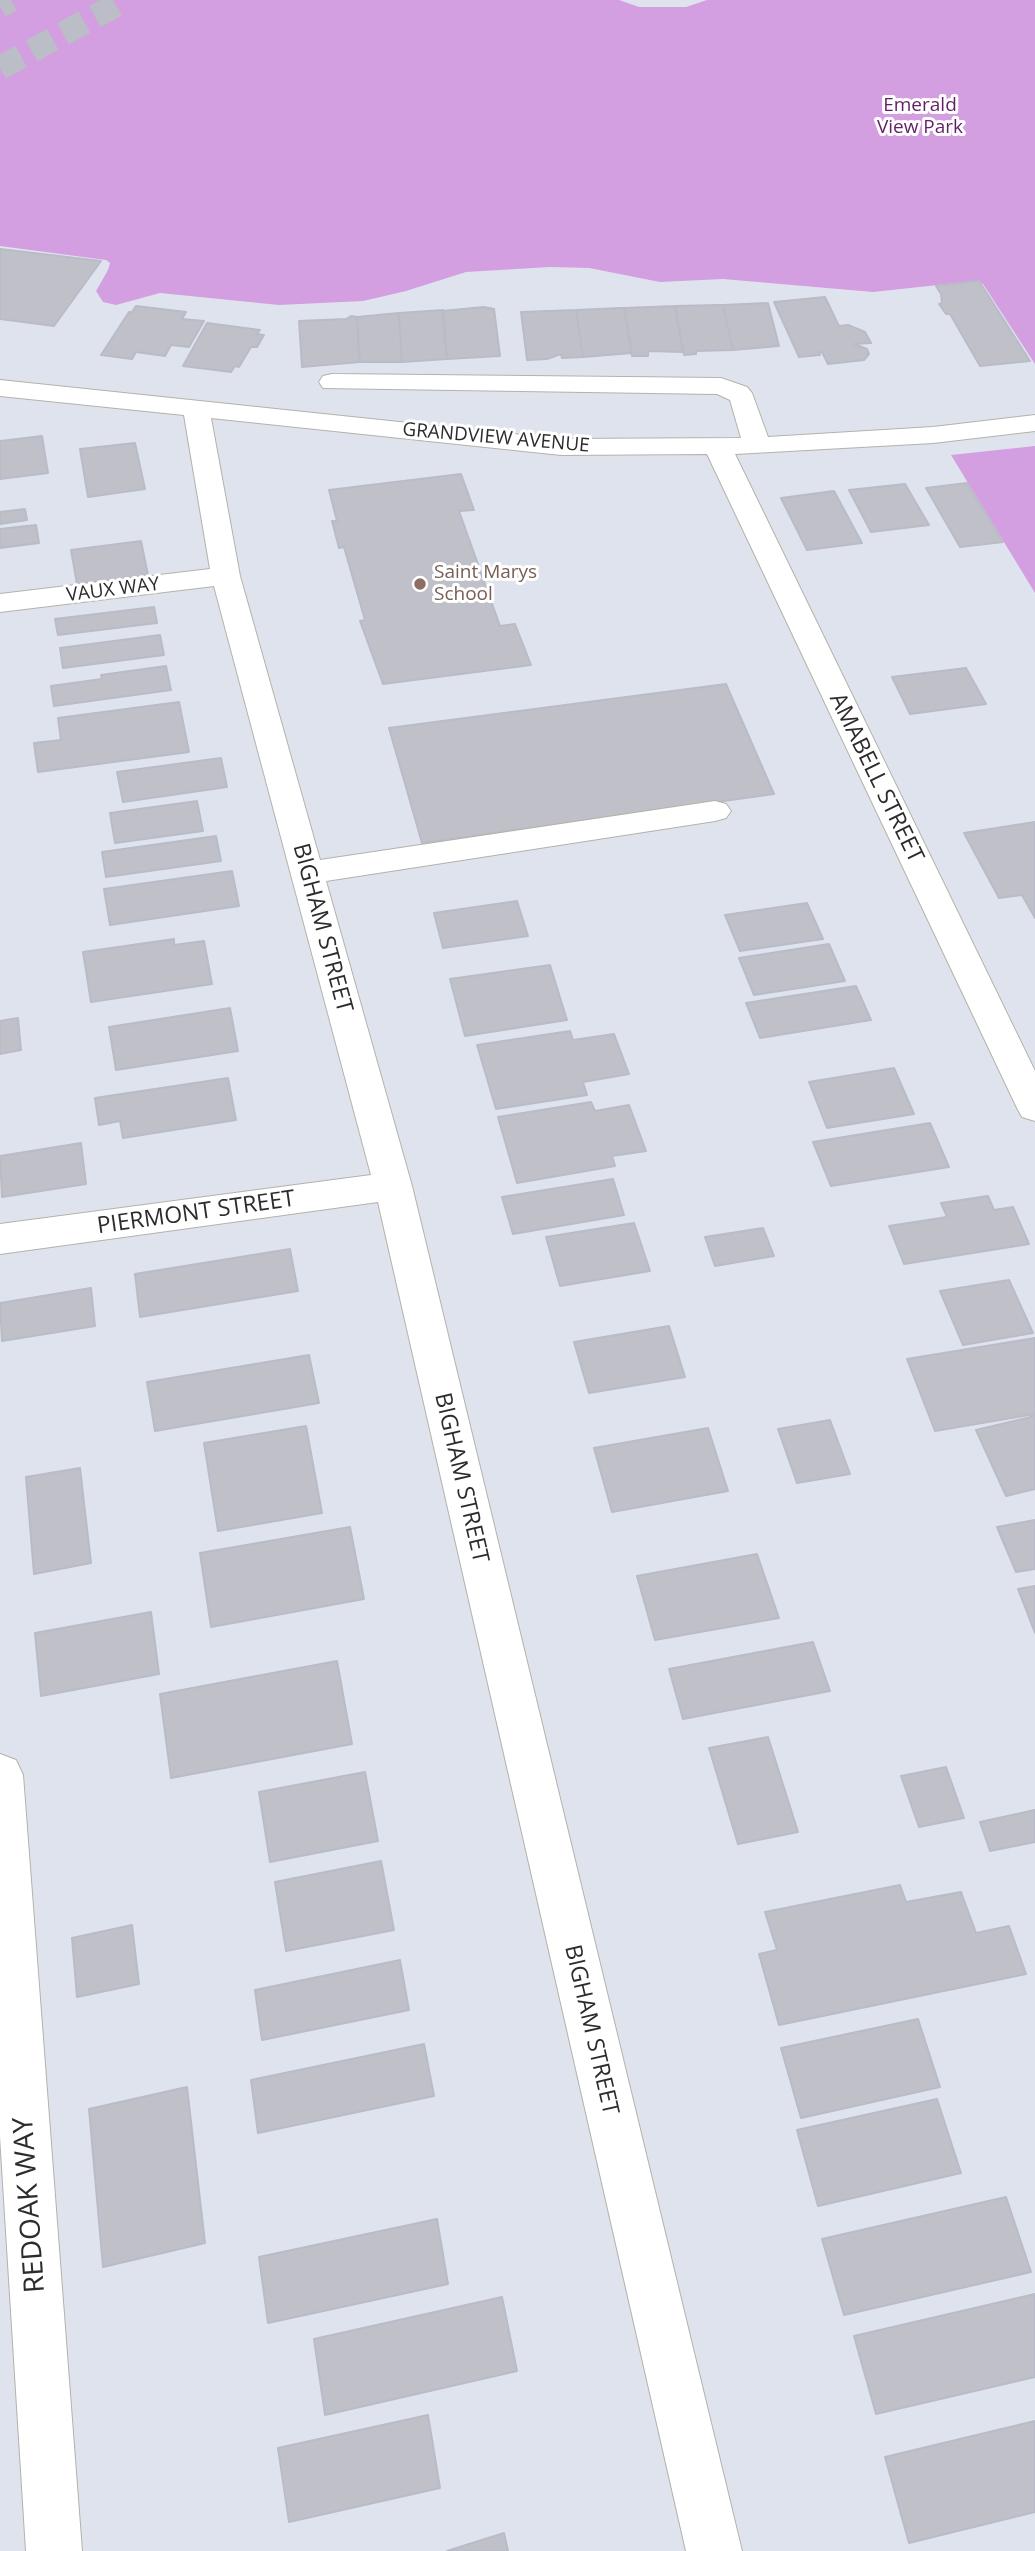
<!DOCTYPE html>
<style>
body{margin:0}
canvas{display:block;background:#dfe3ed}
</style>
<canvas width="1035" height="2551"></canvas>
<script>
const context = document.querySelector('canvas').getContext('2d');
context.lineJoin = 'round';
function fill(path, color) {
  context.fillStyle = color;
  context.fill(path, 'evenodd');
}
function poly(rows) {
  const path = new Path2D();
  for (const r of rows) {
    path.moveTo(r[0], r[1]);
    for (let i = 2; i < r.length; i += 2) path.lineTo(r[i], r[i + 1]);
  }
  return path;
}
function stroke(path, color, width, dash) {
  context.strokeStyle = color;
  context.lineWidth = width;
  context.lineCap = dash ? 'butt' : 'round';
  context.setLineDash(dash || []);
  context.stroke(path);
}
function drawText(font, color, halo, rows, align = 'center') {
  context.font = font + ' "Open Sans",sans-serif';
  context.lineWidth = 6;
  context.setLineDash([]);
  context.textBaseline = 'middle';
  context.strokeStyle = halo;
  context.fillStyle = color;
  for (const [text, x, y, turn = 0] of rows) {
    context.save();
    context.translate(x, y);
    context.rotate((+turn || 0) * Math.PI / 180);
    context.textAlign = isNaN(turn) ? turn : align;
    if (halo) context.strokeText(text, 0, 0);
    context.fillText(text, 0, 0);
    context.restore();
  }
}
const green = poly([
 [0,0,619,0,639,7,686,7,707,0,1035,0,1035,364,983,284,975,281,873,292,723,279,660,282,589,268,550,267,466,272,406,291,363,301,279,305,160,293,116,305,103,302,96,291,108,270,110,263,106,260,0,246],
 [1035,446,1035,593,951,455]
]);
const building = poly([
 [0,249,101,261,54,326,0,319,0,249],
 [979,281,1030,361,980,366,950,314,946,314,939,304,942,303,941,294,936,286,979,281],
 [825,297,839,326,848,325,865,332,871,343,854,344,867,349,869,354,864,360,828,364,822,352,819,352,820,355,799,357,774,302,825,297],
 [768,303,779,346,733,350,723,305,768,303],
 [719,305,723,305,733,350,696,351,696,354,684,355,675,306,719,305],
 [136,306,186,312,182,319,204,321,189,347,171,345,165,356,136,352,132,359,101,355,129,312,132,312,136,306],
 [675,306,683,352,648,351,648,356,632,356,624,308,675,306],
 [484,307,494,309,500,356,447,359,442,311,484,307],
 [621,308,624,308,632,353,583,357,576,310,621,308],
 [443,310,447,359,402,362,399,313,443,310],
 [576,310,583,357,562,358,561,354,547,359,527,360,521,312,576,310],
 [399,313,402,362,359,362,357,317,399,313],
 [351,316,357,317,360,362,302,367,299,321,346,319,351,316],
 [207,323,260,330,257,334,264,335,257,347,251,347,239,367,235,366,231,372,183,366,207,323],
 [42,436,48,473,0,479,0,441,42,436],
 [135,443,145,489,88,497,80,449,135,443],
 [461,474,474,510,459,511,500,626,515,624,531,665,383,684,360,621,365,620,344,547,339,548,332,521,337,521,329,490,461,474],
 [967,483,1003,542,960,547,926,488,967,483],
 [905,484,929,525,871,532,849,490,905,484],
 [834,491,862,543,807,550,781,498,834,491],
 [25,509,27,520,0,524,0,512,25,509],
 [36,525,39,543,0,548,0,529,36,525],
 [141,541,148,575,77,584,71,550,141,541],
 [154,607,157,623,58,635,55,619,154,607],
 [160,635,164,655,63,668,60,648,160,635],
 [166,666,171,690,54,706,51,686,102,679,101,675,166,666],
 [966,668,986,704,910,714,892,677,966,668],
 [726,684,774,794,422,843,389,728,726,684],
 [179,702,189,752,38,772,34,743,61,740,58,718,179,702],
 [221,758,227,787,123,802,117,772,221,758],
 [197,801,203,831,115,843,110,813,197,801],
 [1035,822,1035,918,1022,895,999,898,964,833,1035,822],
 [216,836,221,861,106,877,102,852,216,836],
 [232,871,239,906,110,925,104,889,232,871],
 [517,901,528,936,443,948,434,913,517,901],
 [807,903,823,939,740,951,725,915,807,903],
 [174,939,174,945,204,941,212,984,91,1002,83,952,174,939],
 [829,944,845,981,754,995,739,958,829,944],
 [550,965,567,1020,465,1036,450,979,550,965],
 [856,986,871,1020,760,1038,746,1003,856,986],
 [230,1008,238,1051,116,1070,109,1027,230,1008],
 [18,1018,21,1050,0,1054,0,1021,18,1018],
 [570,1031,573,1040,614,1034,629,1074,583,1082,587,1095,496,1109,477,1045,570,1031],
 [894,1068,914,1114,827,1128,809,1082,894,1068],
 [228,1078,236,1120,123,1138,120,1121,99,1125,95,1098,228,1078],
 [591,1102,595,1111,629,1105,646,1151,612,1156,615,1166,517,1183,498,1117,591,1102],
 [930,1123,949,1167,831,1186,813,1142,930,1123],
 [81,1143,86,1184,2,1197,0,1156,81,1143],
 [613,1179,624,1215,513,1234,502,1197,613,1179],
 [988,1196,994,1210,1013,1207,1029,1244,904,1264,889,1226,947,1217,941,1203,988,1196],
 [634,1223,650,1271,560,1286,546,1237,634,1223],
 [763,1228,774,1256,715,1266,705,1237,763,1228],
 [290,1249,298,1291,140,1317,135,1274,290,1249],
 [1009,1280,1033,1333,963,1345,940,1291,1009,1280],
 [91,1288,95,1326,2,1341,0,1303,91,1288],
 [669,1326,685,1377,589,1393,574,1342,669,1326],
 [1035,1338,1035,1414,935,1431,907,1359,1035,1338],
 [309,1355,319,1403,155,1431,147,1382,309,1355],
 [1035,1416,1035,1489,1006,1496,976,1430,1035,1416],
 [830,1420,850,1474,797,1483,778,1429,830,1420],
 [306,1426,322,1513,218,1531,204,1443,306,1426],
 [708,1428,728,1491,612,1512,594,1448,708,1428],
 [80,1468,91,1563,34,1574,26,1477,80,1468],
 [1035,1520,1035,1569,1016,1572,997,1527,1035,1520],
 [350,1527,364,1599,211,1627,200,1553,350,1527],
 [757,1554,779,1618,655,1640,637,1576,757,1554],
 [1035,1586,1035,1633,1018,1589,1035,1586],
 [151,1612,159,1674,41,1696,35,1633,151,1612],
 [813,1642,830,1691,683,1719,669,1669,813,1642],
 [337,1661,352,1744,171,1778,160,1694,337,1661],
 [768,1737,798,1832,738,1844,709,1748,768,1737],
 [946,1767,964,1818,919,1827,901,1776,946,1767],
 [365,1772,378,1841,270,1862,259,1792,365,1772],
 [1035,1810,1035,1842,990,1851,980,1822,1035,1810],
 [381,1861,394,1930,286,1951,275,1882,381,1861],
 [900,1885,906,1902,961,1892,976,1933,1009,1926,1026,1974,779,2025,759,1954,777,1950,765,1912,900,1885],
 [132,1925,139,1984,77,1997,72,1938,132,1925],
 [400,1960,409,2010,262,2040,255,1990,400,1960],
 [918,2019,940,2087,801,2118,781,2048,918,2019],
 [424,2044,434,2096,258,2133,251,2080,424,2044],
 [187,2087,205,2243,103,2267,89,2109,187,2087],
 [937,2099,961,2173,818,2206,797,2130,937,2099],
 [1006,2197,1031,2272,844,2315,822,2239,1006,2197],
 [437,2219,448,2284,268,2323,259,2257,437,2219],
 [1035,2294,1035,2377,876,2414,854,2336,1035,2294],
 [502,2297,517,2371,325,2415,314,2339,502,2297],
 [428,2415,440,2488,289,2522,278,2448,428,2415],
 [1035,2421,1035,2512,909,2543,885,2457,1035,2421],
 [504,2533,508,2551,447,2551,504,2533]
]);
const highwayTunnel = poly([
 [0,6,11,0],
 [0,68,125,0]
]);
const minor = poly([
 [332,374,721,378,747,387,752,393,768,437,933,427,1035,415,1035,431,933,443,735,454,1035,1071,1035,1121,1022,1117,1017,1108,707,454,561,455,211,418,240,576,320,860,715,801,726,804,731,811,726,818,715,821,326,881,412,1186,742,2551,686,2551,378,1202,0,1254,0,1224,371,1175,214,586,0,612,0,594,210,569,184,415,0,396,0,380,561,439,741,438,730,400,717,394,323,388,319,382,323,376,332,374],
 [0,1754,16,1760,23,1775,82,2551,26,2551,0,2136,0,1754]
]);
const markers = [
 [420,584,7,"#8d6e63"]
];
const farParknames = [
 ["Emerald",920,106],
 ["View Park",920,128]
];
const farStreetnames = [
 ["GRANDVIEW AVENUE",496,438,5],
 ["VAUX WAY",113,590,-7]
];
const farEducationnames = [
 ["Saint Marys",434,573],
 ["School",434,595]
];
const streetNames = [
 ["AMABELL STREET",876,778,64],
 ["BIGHAM STREET",322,928,75],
 ["PIERMONT STREET",196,1213,-8],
 ["BIGHAM STREET",461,1478,77],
 ["BIGHAM STREET",591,2030,77]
];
const nearStreetnames = [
 ["REDOAK WAY",30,2205,-94]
];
fill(green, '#d49fe0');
fill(building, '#bfc0c8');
stroke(building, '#b9bcc8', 2);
stroke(highwayTunnel, '#bbbec6', 24, [24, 12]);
stroke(minor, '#b3b3a9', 2);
fill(minor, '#fff');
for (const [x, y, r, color] of markers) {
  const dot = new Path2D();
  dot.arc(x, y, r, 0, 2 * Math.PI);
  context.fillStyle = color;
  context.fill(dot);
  stroke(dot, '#fff', 2.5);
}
drawText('19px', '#621f66', '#fff', farParknames);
drawText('19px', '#2c2c2c', '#fff', farStreetnames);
drawText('19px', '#785e54', '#fff', farEducationnames, 'left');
drawText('23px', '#2c2c2c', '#fff', streetNames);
drawText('28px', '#2c2c2c', '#fff', nearStreetnames);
</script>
